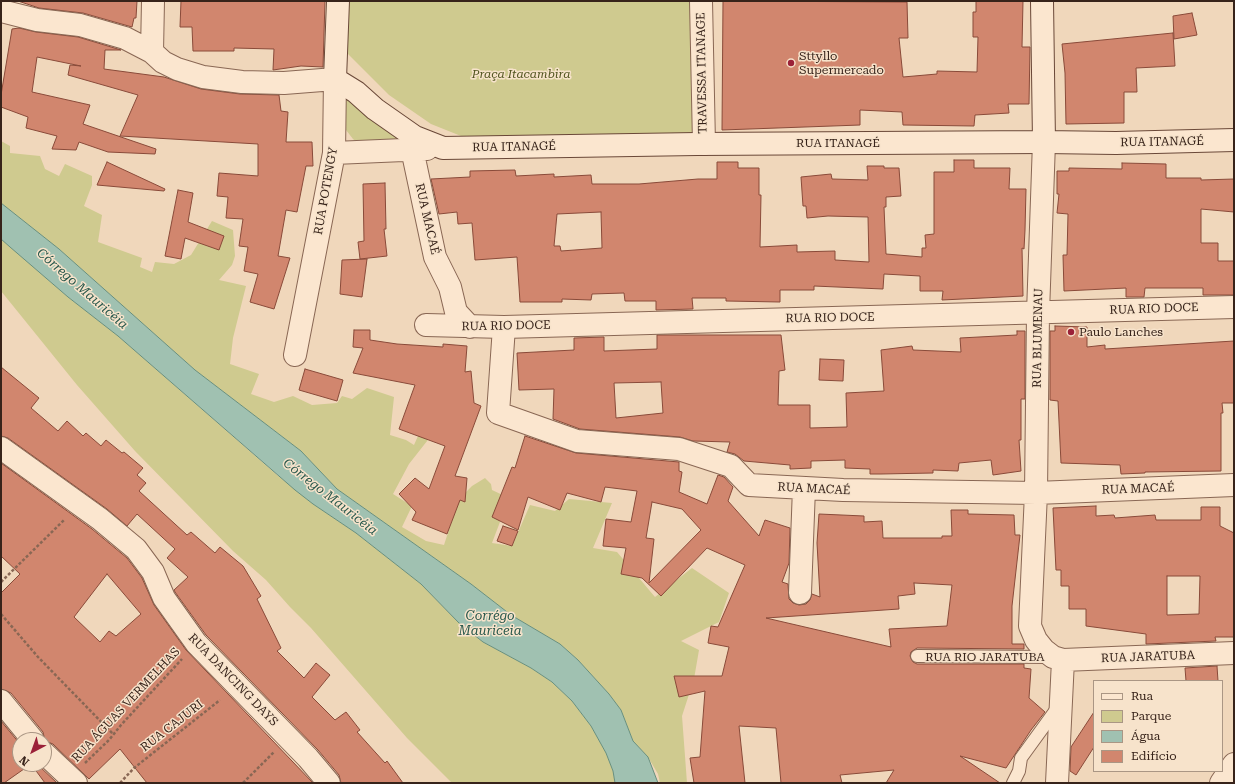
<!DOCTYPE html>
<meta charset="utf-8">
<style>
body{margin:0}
#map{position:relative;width:1235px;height:784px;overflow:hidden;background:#f0d7bb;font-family:"Roboto Serif",serif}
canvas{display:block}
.frame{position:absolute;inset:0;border:2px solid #37231a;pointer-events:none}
.legend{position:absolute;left:1093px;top:680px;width:130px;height:92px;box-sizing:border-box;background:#f7e3cb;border:1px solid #aa9684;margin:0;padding:5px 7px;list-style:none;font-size:12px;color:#37231a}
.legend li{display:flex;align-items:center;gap:8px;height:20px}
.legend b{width:20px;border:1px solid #aa9684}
.north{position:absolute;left:12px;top:732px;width:40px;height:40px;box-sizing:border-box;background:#f7e3cb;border:1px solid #aa9684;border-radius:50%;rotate:221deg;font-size:11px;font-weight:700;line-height:16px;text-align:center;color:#37231a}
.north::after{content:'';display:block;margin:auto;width:14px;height:18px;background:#9b2138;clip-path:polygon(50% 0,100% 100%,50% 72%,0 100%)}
</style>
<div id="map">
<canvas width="1235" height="784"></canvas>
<div class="frame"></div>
<ul class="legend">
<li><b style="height:5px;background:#fbe6cf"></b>Rua</li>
<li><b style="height:11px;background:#cfca8f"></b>Parque</li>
<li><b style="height:11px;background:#a0c1b1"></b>Água</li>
<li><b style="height:11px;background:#d1866e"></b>Edifício</li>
</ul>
<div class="north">N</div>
</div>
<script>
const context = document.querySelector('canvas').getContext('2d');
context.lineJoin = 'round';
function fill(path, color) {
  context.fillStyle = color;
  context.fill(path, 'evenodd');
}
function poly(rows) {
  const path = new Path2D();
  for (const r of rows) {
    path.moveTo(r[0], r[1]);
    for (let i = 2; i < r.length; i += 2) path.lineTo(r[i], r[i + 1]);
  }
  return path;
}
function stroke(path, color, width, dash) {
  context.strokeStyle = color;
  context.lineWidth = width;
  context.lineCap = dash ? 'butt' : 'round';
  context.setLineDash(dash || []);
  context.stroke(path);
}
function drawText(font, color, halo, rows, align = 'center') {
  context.font = font + ' "Roboto Serif",serif';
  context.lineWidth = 3;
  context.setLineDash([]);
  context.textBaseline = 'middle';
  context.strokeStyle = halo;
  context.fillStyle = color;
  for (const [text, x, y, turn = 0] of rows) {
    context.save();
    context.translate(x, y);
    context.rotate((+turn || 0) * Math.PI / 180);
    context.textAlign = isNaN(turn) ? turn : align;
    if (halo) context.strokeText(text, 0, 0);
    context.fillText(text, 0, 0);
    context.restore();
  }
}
const green = poly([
 [345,1,696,1,697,144,489,141,461,136,431,124,389,95,345,51],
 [343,87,378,125,416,141,362,147,353,139,346,130],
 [1,141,10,146,10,153,40,156,45,169,59,176,65,164,92,176,92,185,84,206,102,215,98,242,142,258,140,267,152,272,155,262,174,264,191,255,212,221,233,230,235,256,232,265,219,280,246,286,233,338,230,364,259,374,251,394,274,402,293,396,312,405,337,403,342,396,352,399,367,388,394,397,390,435,406,440,414,445,422,427,431,436,409,464,393,494,412,506,402,527,426,541,444,545,459,499,472,486,485,478,491,484,492,490,509,498,492,543,512,546,530,505,555,511,569,499,612,503,593,548,617,552,655,597,692,568,729,593,719,622,681,641,699,650,694,679,682,716,687,783,660,783,658,774,648,757,633,741,621,710,609,694,578,660,560,644,511,615,471,584,337,489,301,451,195,370,59,249,1,203],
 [1,239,68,297,118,336,277,475,313,504,356,533,421,584,459,623,483,642,531,668,552,682,572,701,591,726,606,753,613,771,615,783,452,783,407,738,311,628,290,607,266,580,233,551,135,451,77,385,1,291]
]);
const water = poly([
 [1,203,59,249,195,370,301,451,337,489,471,584,511,615,560,644,578,660,609,694,621,710,633,741,648,757,658,783,615,783,613,771,606,753,591,726,572,701,552,682,531,668,483,642,459,623,421,584,356,533,313,504,295,490,118,336,68,297,10,247,1,239,1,203]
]);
const building = poly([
 [18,1,137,1,136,18,134,18,132,27,83,13,39,8,18,1],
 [181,1,325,1,323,67,301,66,273,70,274,49,234,48,234,51,193,51,192,27,180,27,181,1],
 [723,1,907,2,908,38,899,38,903,77,937,74,937,71,977,72,978,37,973,37,973,12,976,12,976,1,1023,1,1022,47,1030,47,1029,104,1008,104,1009,113,975,115,974,126,903,125,902,112,860,110,860,125,722,130,723,1],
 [1192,13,1197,35,1174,39,1173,16,1192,13],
 [19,28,36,32,78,37,121,50,105,50,104,69,164,77,201,89,240,94,279,95,281,111,288,112,286,142,312,142,313,166,306,166,297,212,286,210,278,256,290,258,274,309,250,302,258,274,244,271,248,247,239,246,243,219,226,218,228,197,217,196,219,173,258,176,258,144,120,136,138,95,68,75,70,65,81,66,37,57,32,92,90,105,83,124,156,149,155,154,108,152,79,142,76,150,52,149,57,136,26,128,28,117,1,107,1,95,12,29,19,28],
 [1173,33,1175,66,1136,68,1137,92,1124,92,1124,123,1066,124,1065,73,1062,44,1173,33],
 [954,160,974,160,974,168,1010,168,1009,189,1026,189,1025,230,1024,249,1022,248,1023,296,942,300,943,291,920,291,920,276,884,274,883,289,814,286,814,290,780,290,780,302,726,301,726,298,692,298,693,309,656,310,656,301,625,301,624,293,592,294,591,300,562,299,562,302,520,302,517,257,475,260,472,223,458,224,457,212,439,214,431,179,470,177,470,171,515,170,516,176,554,174,554,177,591,175,592,184,639,184,698,179,717,179,717,162,738,162,738,168,759,168,759,195,761,195,760,247,797,245,797,252,835,251,835,260,869,262,868,217,828,216,807,218,806,206,803,206,801,177,831,174,832,179,868,180,867,166,884,166,884,168,899,168,901,196,886,197,886,207,884,207,886,254,922,257,922,248,926,248,925,235,934,234,934,172,954,172,954,160],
 [601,212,602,248,561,251,560,246,554,246,557,214,601,212],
 [107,162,165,189,164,191,97,185,107,162],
 [1122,163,1166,164,1166,178,1201,178,1201,180,1234,179,1234,212,1201,209,1201,243,1218,243,1218,261,1234,261,1234,295,1203,295,1203,288,1145,288,1144,297,1126,297,1126,288,1064,291,1063,255,1067,255,1068,214,1057,213,1059,194,1057,194,1057,171,1069,171,1069,168,1122,169,1122,163],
 [385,183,386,229,384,229,387,256,360,259,358,242,364,241,363,184,385,183],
 [178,190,193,193,188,222,224,236,219,250,185,238,181,259,165,256,178,190],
 [367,259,362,297,340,294,342,260,367,259],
 [1055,326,1087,327,1087,347,1105,345,1105,349,1234,341,1234,403,1222,403,1223,413,1221,413,1221,471,1145,472,1145,473,1121,474,1120,465,1061,463,1058,401,1050,400,1050,331,1055,331,1055,326],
 [354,330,370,330,370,340,397,344,443,347,443,344,467,346,465,372,471,371,474,403,481,406,455,476,467,478,465,502,460,500,447,534,412,520,416,512,399,494,415,478,429,489,445,446,399,429,415,385,353,373,363,348,353,347,354,330],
 [1017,331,1025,331,1025,399,1021,399,1021,440,1019,440,1021,471,993,475,991,460,959,463,958,471,933,470,933,473,881,474,870,474,870,469,845,468,845,460,811,461,811,468,790,469,790,465,744,461,735,454,727,452,730,442,693,441,680,437,580,429,553,419,554,389,519,390,517,353,574,350,574,338,604,337,604,351,657,349,657,335,781,335,785,370,779,371,778,405,810,405,810,428,847,427,846,393,884,391,881,350,912,346,913,350,961,352,960,338,1017,335,1017,331],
 [661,382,663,413,616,418,614,383,661,382],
 [820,359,844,360,843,381,819,380,820,359],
 [1,367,39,398,31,408,58,431,67,421,83,436,86,433,101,446,106,440,122,453,124,452,143,468,137,475,146,483,139,491,187,535,191,532,215,553,220,547,243,566,261,596,257,599,281,648,277,651,304,678,316,663,330,675,312,697,335,720,346,712,360,730,357,732,385,763,387,761,403,783,341,783,339,775,318,750,206,635,175,592,174,590,188,577,167,558,175,549,137,514,127,526,107,509,8,438,1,436,1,367],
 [305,369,343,380,337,401,299,390,305,369],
 [525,436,576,453,679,462,679,471,682,472,679,492,707,504,718,475,724,477,733,487,728,501,759,536,765,520,790,528,789,563,782,582,788,584,789,599,793,603,799,605,806,604,810,600,812,594,820,597,817,543,819,514,864,516,864,522,882,521,883,538,942,538,942,536,952,536,951,510,968,510,968,514,1014,515,1015,535,1020,535,1012,606,1012,644,1024,644,1024,649,917,648,911,652,910,656,913,662,917,664,1024,664,1024,668,1031,669,1029,698,1045,712,1031,730,1006,768,960,756,1000,783,886,783,894,770,840,775,842,783,781,783,776,728,739,726,745,783,694,783,690,758,700,757,705,691,679,697,674,676,722,676,729,647,708,643,711,626,718,627,745,565,707,548,661,596,642,578,621,574,626,548,603,546,606,519,631,522,637,491,605,487,601,502,567,493,560,510,528,497,518,530,492,517,512,467,515,468,525,436],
 [652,502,682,509,701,530,649,583,654,539,646,538,652,502],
 [914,583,952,585,947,626,889,629,891,647,766,618,899,609,898,596,915,594,914,583],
 [1,463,92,529,127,558,142,578,154,605,186,650,313,783,147,783,120,749,89,779,53,744,45,741,43,732,11,693,1,689,1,593,20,574,1,556,1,463],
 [107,574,141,614,116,636,109,631,100,642,74,617,107,574],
 [1096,506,1096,516,1114,515,1115,518,1155,515,1156,520,1201,520,1201,507,1220,507,1220,526,1234,533,1234,637,1215,637,1216,641,1146,644,1146,634,1086,626,1086,609,1069,609,1069,586,1061,586,1061,570,1056,570,1053,508,1096,506],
 [1167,576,1200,576,1199,614,1167,615,1167,576],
 [503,526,518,531,512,546,497,541,503,526],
 [1217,666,1218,681,1186,681,1185,668,1217,666],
 [1094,712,1094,747,1076,775,1070,771,1071,747,1094,712],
 [1,721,20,744,20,764,31,764,4,783,1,783,1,721],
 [31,764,37,764,57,783,45,783,31,764]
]);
const path = poly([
 [1,582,65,519],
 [1,614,38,657,113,734],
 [85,763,109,740,121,725,182,659],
 [120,783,134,768,220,700],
 [243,783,274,752]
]);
const lane = poly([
 [917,656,1052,657],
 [1013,783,1019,771,1021,758,1058,707]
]);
const street = poly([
 [701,1,704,144],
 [1,11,37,20,80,25,125,38,152,52,163,62,177,69,203,77,242,82,284,83,335,79,334,153,295,355],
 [152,52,153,1],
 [1044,142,1038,313,1036,493,1030,626,1036,640,1044,650,1053,657,1063,660,1234,653],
 [412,149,435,257,450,287,456,312,470,327],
 [334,153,427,149],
 [426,325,504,327,1234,307],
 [504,327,498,413,577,441,679,449,731,466,749,485,843,490,1036,493,1234,485],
 [1,448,100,519,136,549,153,572,164,598,196,643,308,758,329,783],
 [800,593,804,488],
 [1,701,33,740],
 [44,753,76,783],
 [1057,783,1063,660],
 [1221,783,1234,764]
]);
const secondary = poly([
 [338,1,335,79,356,92,375,109,415,137,443,148,697,144,1044,142,1116,143,1234,140],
 [1042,1,1044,142]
]);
const markers = [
 [791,63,4,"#9b2138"],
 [1071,332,4,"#9b2138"]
];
const poiNames = [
 ["Sttyllo",799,56],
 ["Supermercado",799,70],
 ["Paulo Lanches",1079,332]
];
const streetNames = [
 ["TRAVESSA ITANAGE",702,73,-91],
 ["RUA ITANAGÉ",1162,142,-1],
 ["RUA ITANAGÉ",838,143],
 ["RUA ITANAGÉ",514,147,-1],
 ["RUA POTENGY",326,191,-80],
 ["RUA MACAÉ",427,219,77],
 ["RUA RIO DOCE",1154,309,-2],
 ["RUA RIO DOCE",830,318,-1],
 ["RUA RIO DOCE",506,326,-1],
 ["RUA BLUMENAU",1038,338,-89],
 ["RUA MACAÉ",814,489,3],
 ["RUA MACAÉ",1138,489,-2],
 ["RUA RIO JARATUBA",985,657],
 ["RUA JARATUBA",1148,657,-2],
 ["RUA DANCING DAYS",233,680,46],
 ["RUA ÁGUAS VERMELHAS",126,705,-47],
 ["RUA CAJURI",172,726,-38]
];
const parkNames = [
 ["Praça Itacambira",521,74]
];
const waterNames = [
 ["Córrego Mauricéia",82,289,41],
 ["Córrego Mauricéia",330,497,38],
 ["Corrégo",490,616],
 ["Mauriceia",490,631]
];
fill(green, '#cfca8f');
fill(water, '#a0c1b1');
stroke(water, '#678f7e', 1);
fill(building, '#d1866e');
stroke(building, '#894a39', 1);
stroke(lane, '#896754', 14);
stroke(street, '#896754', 24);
stroke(secondary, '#6a4838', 24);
stroke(path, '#896754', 2.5, [3, 2]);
stroke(lane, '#fbe6cf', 12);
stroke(street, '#fbe6cf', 22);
stroke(secondary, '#fbe6cf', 22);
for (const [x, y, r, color] of markers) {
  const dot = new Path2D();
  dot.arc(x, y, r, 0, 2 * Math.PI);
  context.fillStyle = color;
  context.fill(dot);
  stroke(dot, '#f7e3cb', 1.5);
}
drawText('12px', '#37231a', '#f7e3cb', poiNames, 'left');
drawText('12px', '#37231a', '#f7e3cb', streetNames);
drawText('italic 12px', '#51541f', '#f7e3cb', parkNames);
drawText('italic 13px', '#28584c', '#f7e3cb', waterNames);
</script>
